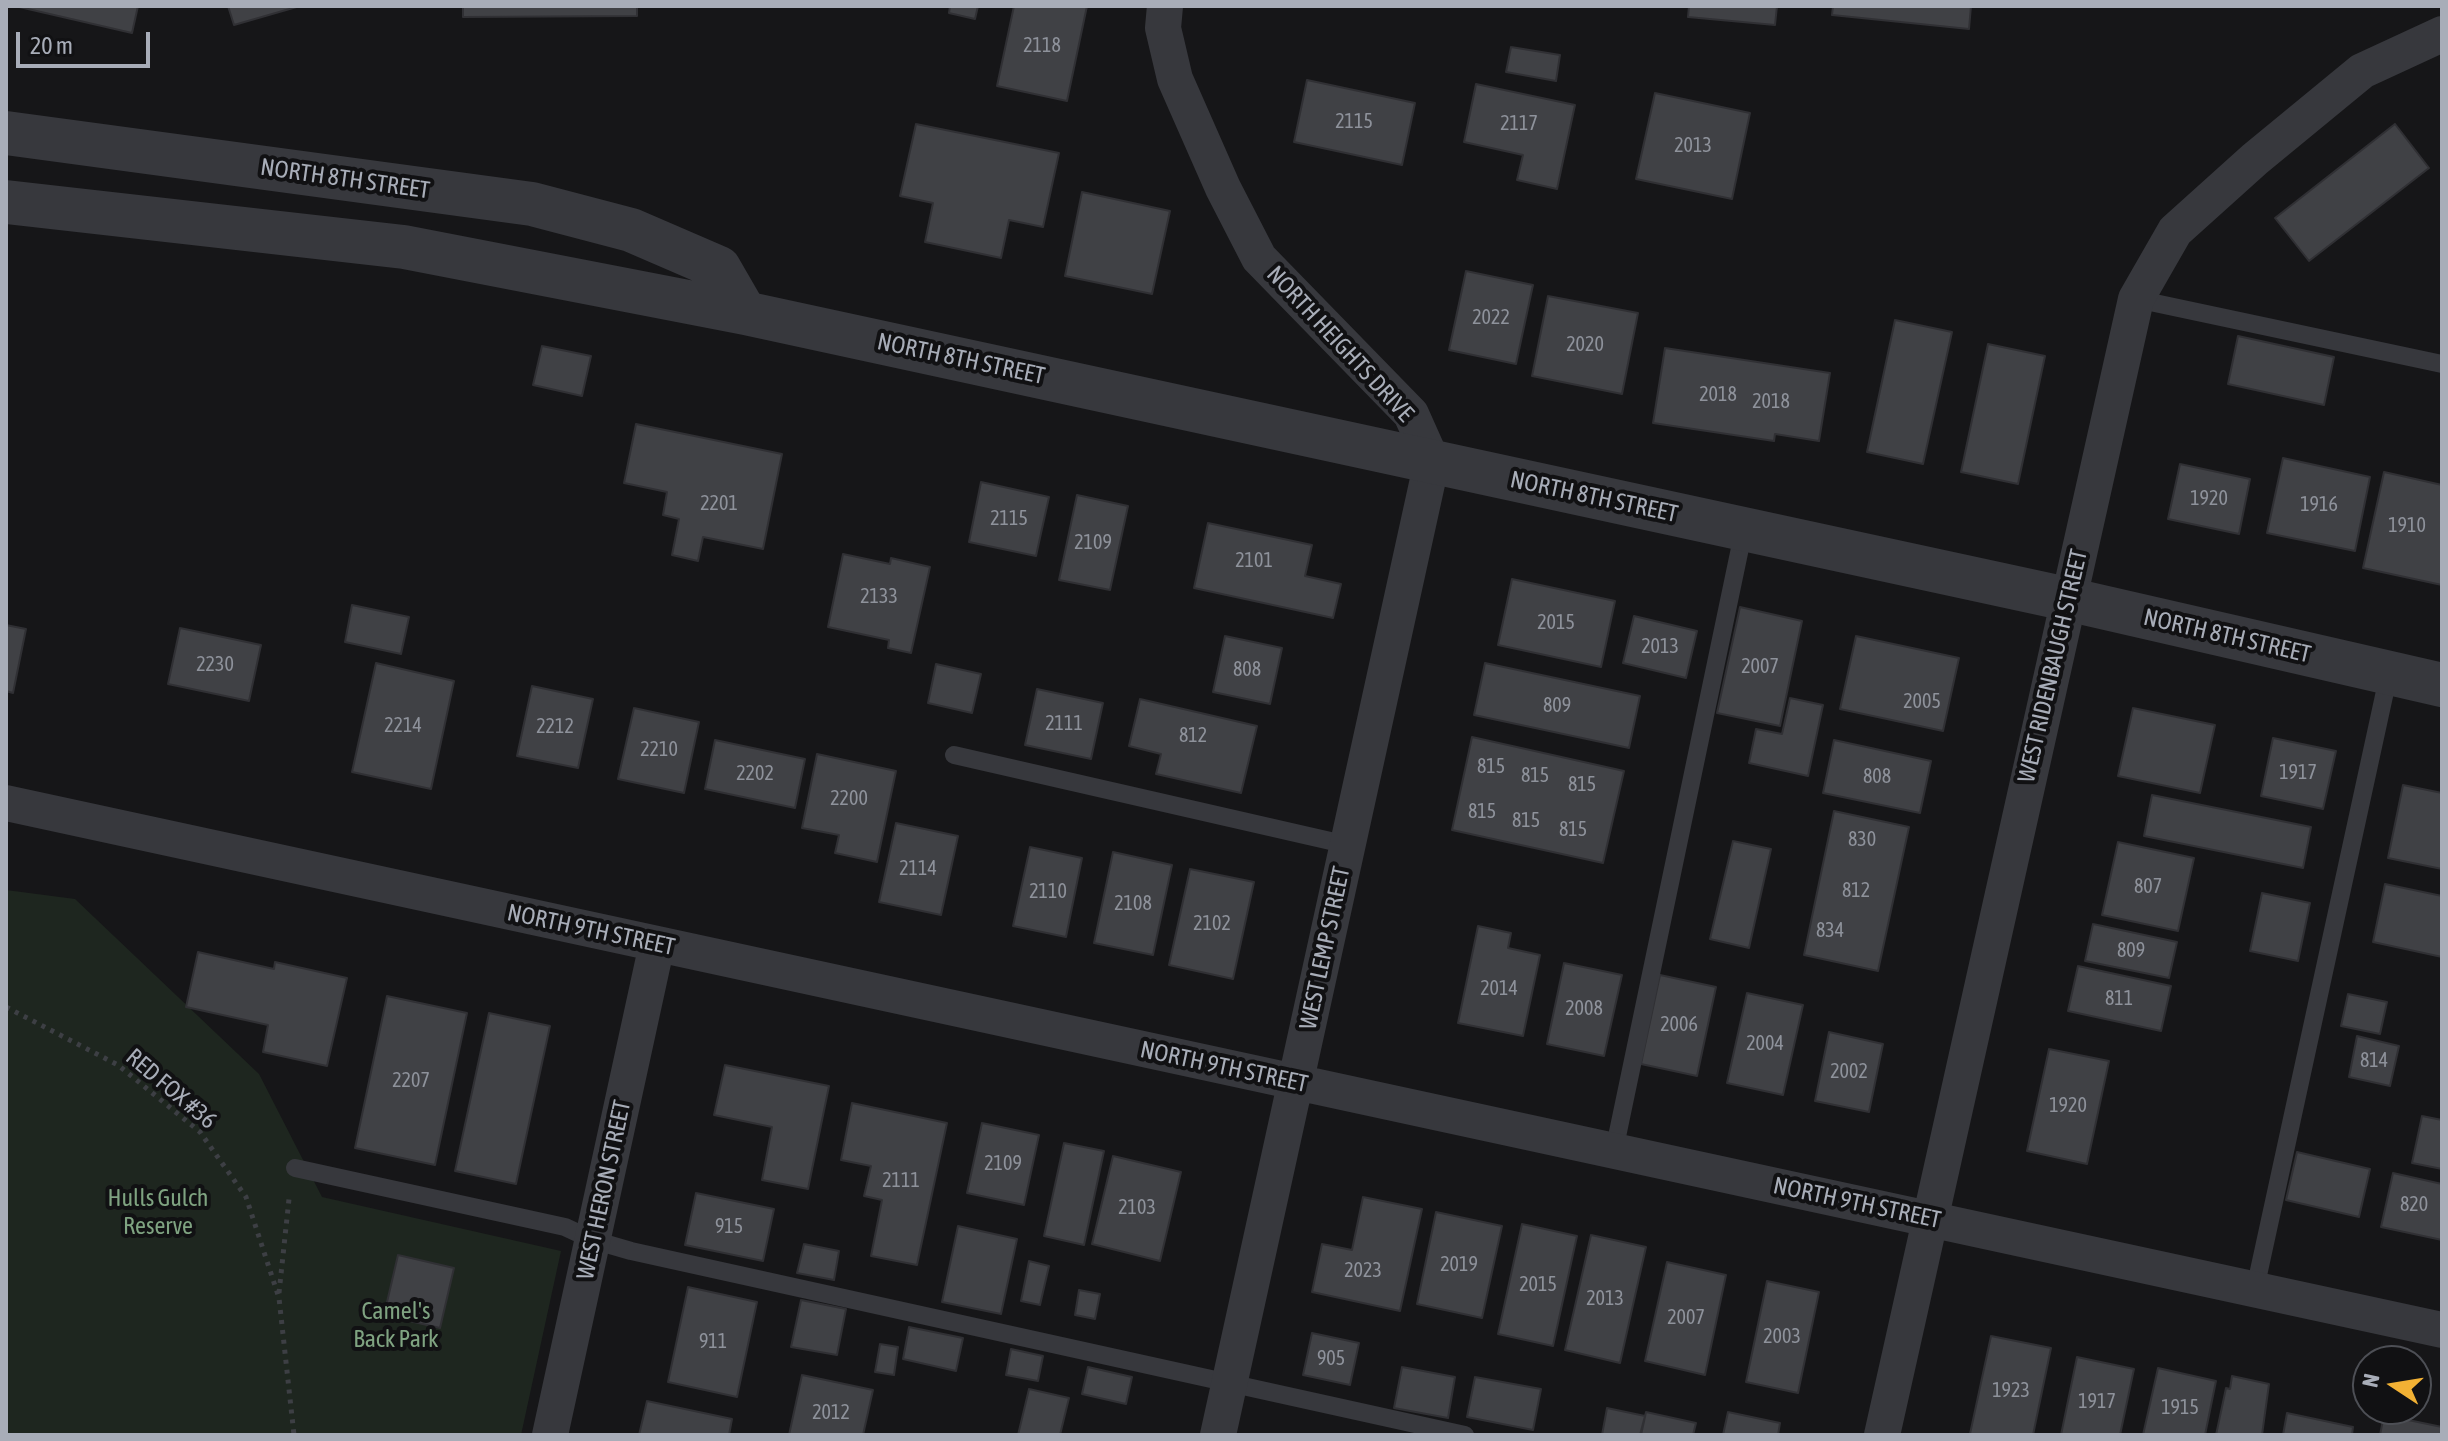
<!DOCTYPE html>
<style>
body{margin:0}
#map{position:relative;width:2448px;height:1441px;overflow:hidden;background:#161618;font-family:"Asap Condensed",sans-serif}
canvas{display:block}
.frame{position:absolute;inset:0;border:8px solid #a8adb8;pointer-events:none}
.north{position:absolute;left:2352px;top:1345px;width:80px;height:80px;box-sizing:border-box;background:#111113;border:2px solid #4d4f55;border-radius:50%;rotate:282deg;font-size:22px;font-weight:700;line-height:32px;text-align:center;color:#a8adb8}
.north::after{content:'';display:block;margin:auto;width:28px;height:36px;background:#f2b134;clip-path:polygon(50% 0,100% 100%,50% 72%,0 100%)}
.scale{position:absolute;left:16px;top:32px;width:134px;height:36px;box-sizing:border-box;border:4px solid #a8adb8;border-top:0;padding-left:10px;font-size:24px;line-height:28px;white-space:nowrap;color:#a8adb8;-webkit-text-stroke:6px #111113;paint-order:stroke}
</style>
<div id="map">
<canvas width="2448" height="1441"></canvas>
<div class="frame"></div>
<div class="north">N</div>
<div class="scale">20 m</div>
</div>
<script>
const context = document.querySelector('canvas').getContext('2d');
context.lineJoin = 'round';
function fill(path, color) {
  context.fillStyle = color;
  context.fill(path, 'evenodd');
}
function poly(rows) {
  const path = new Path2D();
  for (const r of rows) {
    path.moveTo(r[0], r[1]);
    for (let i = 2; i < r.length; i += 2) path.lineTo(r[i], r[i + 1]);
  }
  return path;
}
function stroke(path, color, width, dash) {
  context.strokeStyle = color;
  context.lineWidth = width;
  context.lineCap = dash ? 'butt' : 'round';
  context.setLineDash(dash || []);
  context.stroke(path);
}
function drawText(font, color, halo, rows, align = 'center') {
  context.font = font + ' "Asap Condensed",sans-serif';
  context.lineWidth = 8;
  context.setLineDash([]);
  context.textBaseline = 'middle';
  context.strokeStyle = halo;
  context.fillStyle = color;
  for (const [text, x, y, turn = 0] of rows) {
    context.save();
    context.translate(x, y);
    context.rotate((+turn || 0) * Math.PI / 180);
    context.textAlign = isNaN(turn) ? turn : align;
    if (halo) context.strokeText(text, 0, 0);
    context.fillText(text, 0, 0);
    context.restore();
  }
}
const green = poly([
 [6,890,75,899,259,1074,322,1197,561,1251,521,1435,6,1435]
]);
const building = poly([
 [15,6,138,6,132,33,15,6],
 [228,6,300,6,234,25,228,6],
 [463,6,637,6,637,16,463,17,463,6],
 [950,6,978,6,975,19,949,13,950,6],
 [1014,6,1087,6,1067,101,997,86,1014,6],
 [1689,6,1777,6,1775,25,1688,17,1689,6],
 [1833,6,1971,6,1969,29,1832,15,1833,6],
 [1511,47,1560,55,1556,81,1506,72,1511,47],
 [1307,80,1415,103,1402,165,1294,142,1307,80],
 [1476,84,1575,105,1557,189,1517,180,1523,155,1464,142,1476,84],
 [1655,93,1750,113,1732,199,1636,179,1655,93],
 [916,124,1059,153,1043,227,1009,220,1001,258,925,242,933,203,900,196,916,124],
 [2395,124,2429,168,2309,261,2275,218,2395,124],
 [1082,192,1170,211,1152,294,1065,276,1082,192],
 [1466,271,1533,285,1516,364,1449,350,1466,271],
 [1548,296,1638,313,1622,394,1532,376,1548,296],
 [1895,320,1952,332,1923,464,1867,452,1895,320],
 [2238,336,2334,357,2324,405,2228,384,2238,336],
 [1988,344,2045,356,2018,484,1961,472,1988,344],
 [542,346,591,356,582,396,533,385,542,346],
 [1665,348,1830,373,1819,441,1775,434,1774,441,1653,423,1665,348],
 [636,424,782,454,763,549,703,537,698,561,672,555,679,519,663,515,667,492,624,483,636,424],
 [2283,458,2370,477,2355,551,2267,533,2283,458],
 [2180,464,2250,479,2239,534,2168,519,2180,464],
 [2384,472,2442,485,2442,585,2363,568,2384,472],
 [981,482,1049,497,1036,556,969,542,981,482],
 [1077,495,1128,506,1110,590,1059,580,1077,495],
 [1208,523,1312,545,1305,576,1341,584,1333,618,1194,588,1208,523],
 [843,554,890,564,891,558,930,567,911,653,888,648,889,640,828,627,843,554],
 [1512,579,1615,601,1601,667,1498,645,1512,579],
 [352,605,409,617,401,654,345,642,352,605],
 [1740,607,1802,621,1780,726,1717,713,1740,607],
 [1634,616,1697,631,1686,678,1623,663,1634,616],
 [6,625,26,629,13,693,6,691,6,625],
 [180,628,261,645,249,701,168,684,180,628],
 [1225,636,1282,648,1270,704,1213,692,1225,636],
 [1856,636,1959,658,1943,731,1840,709,1856,636],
 [376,663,454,681,431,789,352,772,376,663],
 [1485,663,1640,696,1629,748,1474,715,1485,663],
 [936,664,981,674,972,713,928,703,936,664],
 [532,686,593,699,578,768,517,756,532,686],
 [1037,689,1103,703,1091,759,1025,745,1037,689],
 [1790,698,1823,705,1808,776,1749,763,1756,729,1782,734,1790,698],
 [1140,699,1257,726,1241,793,1156,774,1161,754,1129,746,1140,699],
 [634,708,699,722,684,793,618,779,634,708],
 [2133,708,2215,725,2200,793,2118,776,2133,708],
 [1472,737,1624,771,1603,863,1452,830,1472,737],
 [2273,738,2336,751,2323,809,2261,796,2273,738],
 [715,740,805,759,795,808,705,789,715,740],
 [1834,740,1931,761,1920,813,1823,793,1834,740],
 [817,754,896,771,877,862,835,853,839,835,802,828,817,754],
 [2403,785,2442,793,2442,869,2388,858,2403,785],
 [2152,795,2311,827,2303,868,2144,836,2152,795],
 [1834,811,1909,827,1878,971,1804,955,1834,811],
 [896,823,958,836,941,915,879,902,896,823],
 [1733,841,1771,849,1749,948,1710,939,1733,841],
 [2118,842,2194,858,2178,931,2102,915,2118,842],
 [1030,847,1082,858,1066,937,1013,926,1030,847],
 [1113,852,1172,865,1153,955,1094,943,1113,852],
 [1190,869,1254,882,1233,979,1169,965,1190,869],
 [2385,884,2442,896,2442,957,2373,942,2385,884],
 [2262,893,2310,903,2298,961,2250,951,2262,893],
 [2093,924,2177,942,2169,978,2085,961,2093,924],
 [1478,926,1511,933,1508,948,1540,955,1523,1036,1458,1023,1478,926],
 [198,952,274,969,275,962,347,978,327,1066,263,1052,268,1025,186,1007,198,952],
 [1564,963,1622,975,1604,1056,1547,1044,1564,963],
 [2078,966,2171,986,2161,1031,2068,1011,2078,966],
 [1660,975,1716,987,1697,1076,1641,1064,1660,975],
 [1747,993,1803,1005,1783,1095,1727,1083,1747,993],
 [2348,994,2387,1002,2380,1034,2341,1026,2348,994],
 [387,996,467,1013,435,1165,355,1148,387,996],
 [489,1013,550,1026,516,1184,455,1171,489,1013],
 [1829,1032,1883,1044,1869,1112,1815,1101,1829,1032],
 [2357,1036,2399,1046,2390,1086,2349,1077,2357,1036],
 [2049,1049,2109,1061,2087,1164,2027,1151,2049,1049],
 [725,1065,829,1086,808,1189,762,1180,772,1127,714,1115,725,1065],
 [852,1103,947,1123,917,1265,871,1256,882,1200,864,1196,871,1166,841,1160,852,1103],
 [2422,1116,2442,1120,2442,1169,2412,1163,2422,1116],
 [982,1123,1039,1135,1024,1205,967,1193,982,1123],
 [1064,1143,1104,1151,1084,1245,1044,1236,1064,1143],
 [2297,1152,2370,1169,2359,1217,2286,1200,2297,1152],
 [1113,1156,1181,1172,1160,1261,1092,1244,1113,1156],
 [2393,1173,2442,1184,2442,1240,2381,1227,2393,1173],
 [696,1193,774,1209,763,1261,685,1245,696,1193],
 [1363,1197,1422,1209,1400,1311,1312,1292,1322,1244,1352,1250,1363,1197],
 [1436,1212,1502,1226,1482,1318,1417,1304,1436,1212],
 [1522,1224,1577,1236,1553,1346,1498,1334,1522,1224],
 [958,1226,1017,1239,1001,1314,942,1302,958,1226],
 [1591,1235,1646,1247,1620,1363,1565,1350,1591,1235],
 [804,1244,839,1251,834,1280,797,1273,804,1244],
 [398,1255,454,1268,440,1328,384,1315,398,1255],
 [1029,1261,1049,1266,1040,1305,1021,1301,1029,1261],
 [1667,1262,1726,1275,1705,1375,1645,1361,1667,1262],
 [1767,1281,1819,1292,1798,1393,1746,1382,1767,1281],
 [688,1287,757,1302,737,1397,668,1382,688,1287],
 [1079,1290,1100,1294,1095,1319,1075,1315,1079,1290],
 [801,1300,846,1309,837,1355,791,1347,801,1300],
 [909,1327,963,1338,956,1371,903,1359,909,1327],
 [1312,1333,1359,1343,1350,1385,1303,1375,1312,1333],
 [1991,1336,2051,1348,2033,1435,1970,1434,1991,1336],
 [880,1344,898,1347,894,1375,875,1372,880,1344],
 [1011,1349,1043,1356,1038,1381,1006,1375,1011,1349],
 [2077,1357,2134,1369,2120,1435,2061,1435,2077,1357],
 [1088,1367,1132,1377,1126,1404,1082,1394,1088,1367],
 [1402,1367,1455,1377,1448,1418,1394,1408,1402,1367],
 [2158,1368,2216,1381,2205,1435,2143,1435,2158,1368],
 [802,1375,873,1390,863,1435,789,1435,802,1375],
 [2232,1376,2269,1384,2262,1435,2216,1435,2226,1388,2230,1389,2232,1376],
 [1475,1377,1541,1389,1533,1430,1467,1417,1475,1377],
 [1029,1389,1069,1398,1060,1435,1018,1435,1029,1389],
 [647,1401,732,1419,729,1435,639,1435,647,1401],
 [1607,1408,1645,1416,1640,1435,1602,1435,1607,1408],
 [1646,1412,1696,1423,1693,1435,1641,1435,1646,1412],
 [1728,1412,1780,1423,1778,1435,1723,1435,1728,1412],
 [2287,1413,2353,1427,2352,1435,2283,1435,2287,1413],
 [2384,1415,2442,1427,2442,1435,2380,1435,2384,1415]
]);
const path = poly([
 [6,1007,118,1065,200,1132,246,1197,279,1298,294,1435],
 [279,1293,289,1199]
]);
const service = poly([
 [2136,299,2442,364],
 [954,755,1348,845],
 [1614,1151,1744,529],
 [295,1168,565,1227,593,1240,631,1251,1465,1435],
 [2255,1289,2389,673]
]);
const minor = poly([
 [1165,6,1163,28,1175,79,1223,188,1259,258,1411,414,1432,461,1218,1435],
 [6,803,2442,1330],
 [550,1435,657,944],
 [1882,1435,2136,299,2175,231,2255,159,2362,71,2442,34]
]);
const tertiary = poly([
 [6,133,532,204,631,230,719,268,745,313],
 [6,202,404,247,745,313,2067,599,2442,685]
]);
const numberNames = [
 ["2118",1042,46],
 ["2115",1354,122],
 ["2117",1519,124],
 ["2013",1693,146],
 ["2022",1491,318],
 ["2020",1585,345],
 ["2018",1718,395],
 ["2018",1771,402],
 ["1920",2209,499],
 ["2201",719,504],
 ["1916",2319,505],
 ["2115",1009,519],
 ["1910",2407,526],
 ["2109",1093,543],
 ["2101",1254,561],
 ["2133",879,597],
 ["2015",1556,623],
 ["2013",1660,647],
 ["2230",215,665],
 ["2007",1760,667],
 ["808",1247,670],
 ["2005",1922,702],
 ["809",1557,706],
 ["2111",1064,724],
 ["2214",403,726],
 ["2212",555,727],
 ["812",1193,736],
 ["2210",659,750],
 ["815",1491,767],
 ["1917",2298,773],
 ["2202",755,774],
 ["815",1535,776],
 ["808",1877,777],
 ["815",1582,785],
 ["2200",849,799],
 ["815",1482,812],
 ["815",1526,821],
 ["815",1573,830],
 ["830",1862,840],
 ["2114",918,869],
 ["807",2148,887],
 ["812",1856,891],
 ["2110",1048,892],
 ["2108",1133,904],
 ["2102",1212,924],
 ["834",1830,931],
 ["809",2131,951],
 ["2014",1499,989],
 ["811",2119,999],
 ["2008",1584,1009],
 ["2006",1679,1025],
 ["2004",1765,1044],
 ["814",2374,1061],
 ["2002",1849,1072],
 ["2207",411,1081],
 ["1920",2068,1106],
 ["2109",1003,1164],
 ["2111",901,1181],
 ["820",2414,1205],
 ["2103",1137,1208],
 ["915",729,1227],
 ["2019",1459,1265],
 ["2023",1363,1271],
 ["2015",1538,1285],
 ["2013",1605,1299],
 ["2007",1686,1318],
 ["2003",1782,1337],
 ["911",713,1342],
 ["905",1331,1359],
 ["1923",2011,1391],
 ["1917",2097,1402],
 ["1915",2180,1408],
 ["2012",831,1413]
];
const streetNames = [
 ["NORTH 8TH STREET",345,179,8],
 ["NORTH HEIGHTS DRIVE",1340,344,47],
 ["NORTH 8TH STREET",961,359,12],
 ["NORTH 8TH STREET",1594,497,12],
 ["NORTH 8TH STREET",2227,636,13],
 ["WEST RIDENBAUGH STREET",2053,666,-77],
 ["NORTH 9TH STREET",591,930,12],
 ["WEST LEMP STREET",1325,948,-78],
 ["NORTH 9TH STREET",1224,1067,12],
 ["RED FOX #36",171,1089,40],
 ["WEST HERON STREET",604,1190,-78],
 ["NORTH 9TH STREET",1857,1203,12]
];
const parkNames = [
 ["Hulls Gulch",158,1198],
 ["Reserve",158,1226],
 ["Camel's",396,1311],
 ["Back Park",396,1339]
];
fill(green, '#1e261f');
fill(building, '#404145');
stroke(building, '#303034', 2);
stroke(path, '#3d3f44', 5, [4, 6]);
stroke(service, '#37383d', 18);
stroke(minor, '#37383d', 36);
stroke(tertiary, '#37383d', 44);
drawText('20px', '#8e929b', null, numberNames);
drawText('24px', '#a8adb8', '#111113', streetNames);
drawText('24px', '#7fa381', '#111113', parkNames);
</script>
